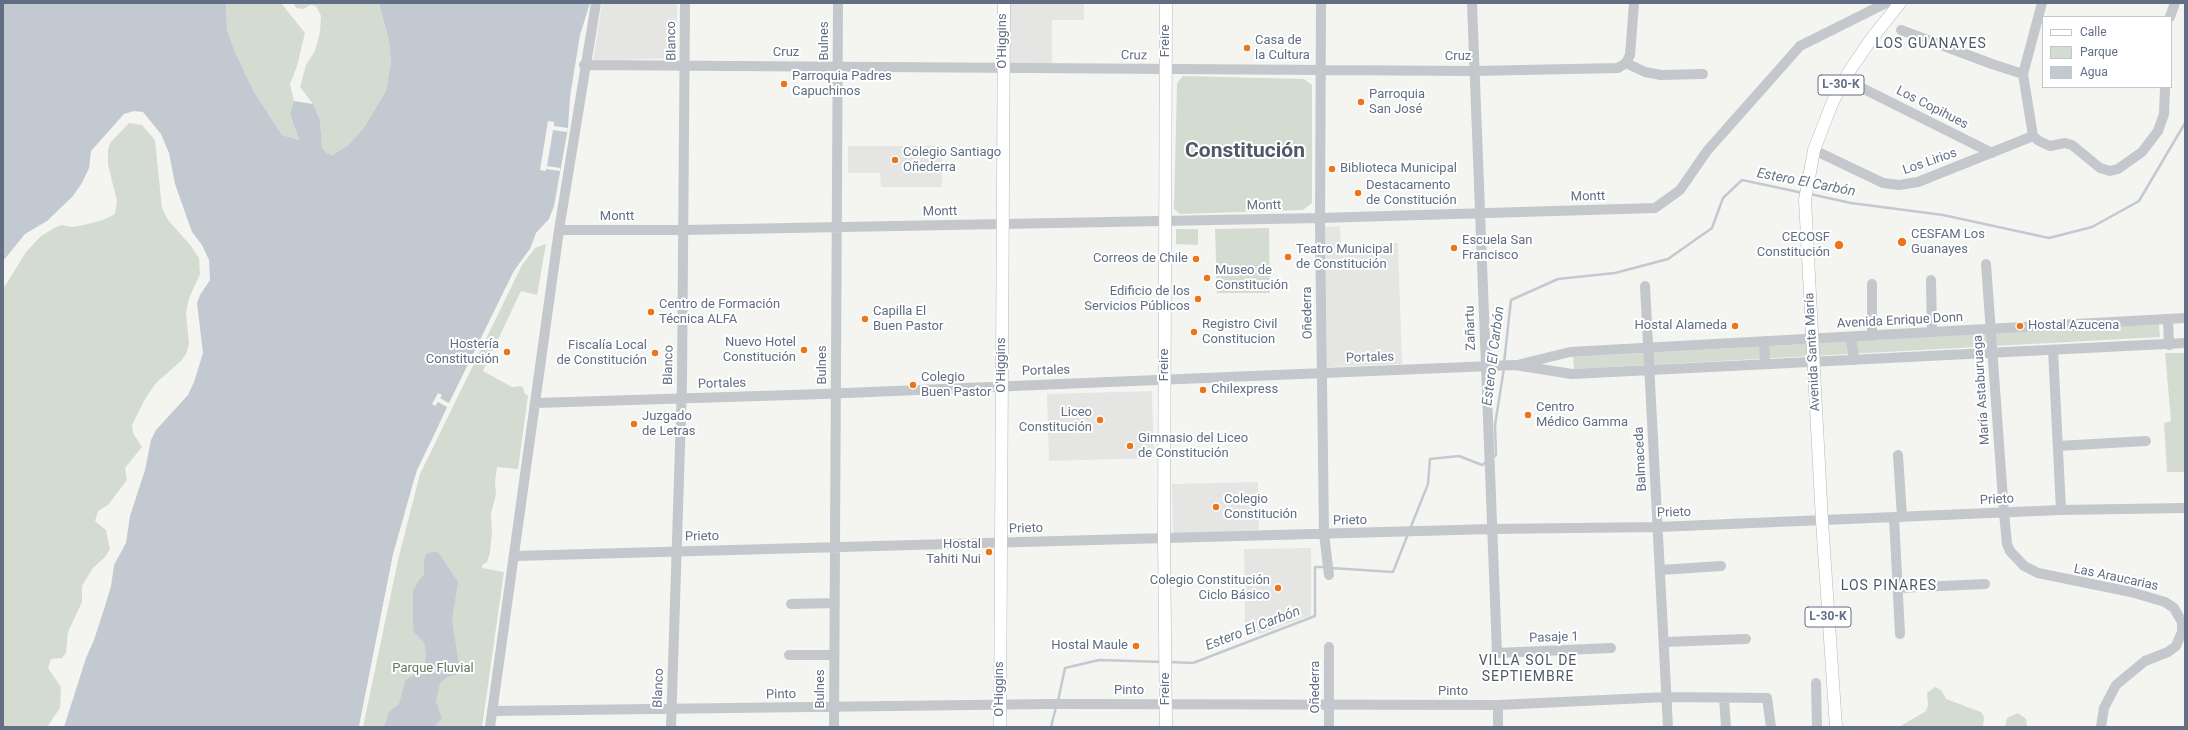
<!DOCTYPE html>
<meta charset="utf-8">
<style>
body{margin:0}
#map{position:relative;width:2188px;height:730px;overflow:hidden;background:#f4f5f1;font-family:Roboto,sans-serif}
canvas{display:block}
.frame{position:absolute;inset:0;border:4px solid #626e84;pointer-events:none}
.legend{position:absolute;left:2042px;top:16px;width:130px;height:72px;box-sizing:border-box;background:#fff;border:1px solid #c0c5ce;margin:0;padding:5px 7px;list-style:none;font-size:12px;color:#626e84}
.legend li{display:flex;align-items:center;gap:8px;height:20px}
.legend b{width:20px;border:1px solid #c0c5ce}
</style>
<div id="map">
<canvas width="2188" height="730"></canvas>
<div class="frame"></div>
<ul class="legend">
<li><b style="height:5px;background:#fff"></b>Calle</li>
<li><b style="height:11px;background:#d4dcd2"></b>Parque</li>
<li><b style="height:11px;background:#c2c9d1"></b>Agua</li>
</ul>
</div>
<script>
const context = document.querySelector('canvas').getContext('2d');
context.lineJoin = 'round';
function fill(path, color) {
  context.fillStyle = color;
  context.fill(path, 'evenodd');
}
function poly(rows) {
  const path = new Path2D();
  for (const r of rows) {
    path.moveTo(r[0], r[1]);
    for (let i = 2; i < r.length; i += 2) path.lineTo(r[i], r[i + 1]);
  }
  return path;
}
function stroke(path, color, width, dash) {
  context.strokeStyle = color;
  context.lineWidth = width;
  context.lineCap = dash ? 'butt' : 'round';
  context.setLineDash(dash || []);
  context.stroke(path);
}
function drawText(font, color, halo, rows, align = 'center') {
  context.font = font + ' Roboto,sans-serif';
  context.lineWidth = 4;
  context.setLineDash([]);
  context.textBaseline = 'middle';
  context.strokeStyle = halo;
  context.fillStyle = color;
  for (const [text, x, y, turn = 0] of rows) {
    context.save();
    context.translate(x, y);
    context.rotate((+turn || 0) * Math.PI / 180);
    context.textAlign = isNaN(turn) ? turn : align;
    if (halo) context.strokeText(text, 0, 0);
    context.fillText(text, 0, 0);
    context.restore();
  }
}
const built = poly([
 [602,3,677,3,677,58,593,61],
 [1009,3,1084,3,1084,20,1052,20,1052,63,1010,64],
 [848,146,942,146,942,187,881,187,880,173,848,173],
 [1340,226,1341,246,1398,243,1402,364,1327,367,1325,227],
 [1152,391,1154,458,1049,461,1047,394],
 [1258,482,1259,530,1173,534,1172,484],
 [1311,548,1311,615,1260,634,1245,631,1244,549]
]);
const green = poly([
 [226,3,281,3,305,33,297,66,290,84,294,101,290,114,299,140,282,135,254,92,235,52,227,29],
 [293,3,379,3,389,41,391,62,386,91,363,129,347,146,332,155,327,153,322,148,320,120,313,104,300,87,306,65,315,51,320,32,321,16,316,6,310,5,304,9,296,8],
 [1183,76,1304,79,1312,85,1312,203,1303,210,1180,214,1174,209,1177,83],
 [129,123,142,125,155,140,162,208,168,220,191,246,199,258,200,274,189,298,186,313,189,344,186,354,181,361,156,383,145,399,132,425,133,433,142,447,125,468,127,480,108,505,98,511,95,521,106,530,110,549,105,557,93,568,82,586,82,602,68,632,66,653,62,658,51,659,48,668,61,687,60,708,47,727,3,727,3,289,26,252,41,236,56,227,62,225,72,227,84,225,103,220,115,214,117,201,108,165,108,150,110,143],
 [1269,228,1270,293,1217,293,1215,229],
 [1176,229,1198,229,1198,245,1176,244],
 [546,244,537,295,521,291,483,371,512,387,522,386,525,394,528,396,518,469,497,467,495,482,496,494,491,514,492,532,490,553,487,562,482,565,482,568,504,572,482,727,363,727,398,560,420,474,522,265,535,248],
 [2159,324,2160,337,1574,369,1573,357],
 [2165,353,2185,353,2185,472,2167,472,2164,423,2171,421],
 [1935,687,1941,690,1946,699,1981,712,1984,717,1983,727,1899,727,1926,711,1928,705,1927,693],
 [2018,713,2026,719,2027,727,2005,727,2007,718]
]);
const water = poly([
 [3,3,226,3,227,29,235,52,254,92,282,135,299,140,290,114,294,101,313,104,320,120,322,148,327,153,332,155,347,146,363,129,386,91,391,62,389,41,379,3,590,3,580,35,570,97,568,128,554,206,549,219,536,233,530,249,514,271,417,470,393,555,359,727,64,727,86,658,94,640,105,606,111,586,114,565,126,543,130,516,145,470,151,440,156,430,188,395,194,382,203,353,197,303,200,295,210,280,209,260,202,245,192,232,175,184,169,153,161,134,143,112,134,111,124,114,91,151,89,168,82,183,73,196,47,221,25,234,3,261],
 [433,552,438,552,458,582,452,620,459,665,458,674,447,677,440,683,436,702,442,718,434,727,384,727,389,712,399,704,405,681,424,668,426,654,424,642,414,632,413,623,413,591,419,580,424,575,424,561,426,554]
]);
const pier = poly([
 [548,121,554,122,554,126,568,128,567,132,553,130,547,166,560,168,560,171,546,169,546,171,540,170],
 [530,249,533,249,515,271,419,471,395,555,361,725,359,727,393,555,414,480,447,407,438,402,435,406,432,404,438,393,442,395,440,398,449,403,514,271]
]);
const stream = poly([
 [1810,194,1851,203,1943,215,2049,238,2092,227,2139,201,2185,123],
 [1504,363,1511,300,1558,279,1615,273,1668,259,1712,228,1723,198,1742,180,1803,193],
 [1492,458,1496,455,1495,425,1504,368],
 [1410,529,1428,484,1430,459,1459,456,1482,465,1486,462],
 [1331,568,1393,572,1408,534],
 [1169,662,1193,663,1315,616,1315,567,1326,567],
 [1058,701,1065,668,1099,660,1162,662],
 [1051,727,1056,707]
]);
const minor = poly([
 [1321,3,1320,225,1324,534,1329,575],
 [1472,3,1497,653,1611,648],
 [2042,3,2023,74,2033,136,2039,141,2050,146,2065,143,2072,145,2100,168,2110,171,2118,169,2142,152,2158,131,2164,114,2165,87],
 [2170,17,2175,3],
 [1901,30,1992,64,2023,74],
 [1626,63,1645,72,1661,75,1703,74],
 [584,65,1473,71,1618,68,1626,63,1630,55,1634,3],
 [1860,87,1992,153],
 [1814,150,1883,183,1899,185,1918,182,2033,136],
 [559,230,684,230,1320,218,1655,208,1680,190,1707,151,1800,46,1886,3],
 [1986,264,2004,513,2007,544,2010,551,2024,566,2038,573,2131,592,2165,602,2174,608,2182,622,2182,632,2176,646,2168,652,2145,661,2116,685,2104,708,2101,727],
 [1931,280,1932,332],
 [1872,284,1872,336],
 [1645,286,1668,727],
 [2168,320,2169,345],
 [1851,337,1854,360],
 [1764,341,1765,364],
 [2053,350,2061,510],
 [1521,364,1570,352,2185,318],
 [536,403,823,394,1515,365,1572,374,2185,343],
 [2058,446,2146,441],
 [1898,455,1902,517],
 [1894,517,1900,634],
 [515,556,1492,529,1658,527,2061,510,2185,508],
 [1661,570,1721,566],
 [1898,588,1985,584],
 [791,604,834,603],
 [1664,642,1746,639],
 [1329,647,1329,727],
 [789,655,834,655],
 [1816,683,1817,727],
 [1724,698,1726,727],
 [1498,705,1498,727],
 [492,711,1050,704,1498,705,1667,697,1767,698,1771,727],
 [490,727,559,230,596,3],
 [671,727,682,384,685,3],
 [834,727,838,3]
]);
const major = poly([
 [1166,3,1164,538,1166,727],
 [1000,727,1004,3],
 [1836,727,1822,521,1805,200,1814,150,1833,101,1850,70,1872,38,1900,3]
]);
const markers = [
 [1247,48,4,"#ed7519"],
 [784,84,4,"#ed7519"],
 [1361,102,4,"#ed7519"],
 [895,160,4,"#ed7519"],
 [1332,169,4,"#ed7519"],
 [1358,193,4,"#ed7519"],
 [1902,242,5,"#ed7519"],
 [1839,245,5,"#ed7519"],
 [1454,248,4,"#ed7519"],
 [1288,257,4,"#ed7519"],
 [1196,259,4,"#ed7519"],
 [1207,278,4,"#ed7519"],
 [1198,299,4,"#ed7519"],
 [651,312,4,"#ed7519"],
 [865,319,4,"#ed7519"],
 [1735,326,4,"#ed7519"],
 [2020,326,4,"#ed7519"],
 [1194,332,4,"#ed7519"],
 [804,350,4,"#ed7519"],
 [507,352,4,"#ed7519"],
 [655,353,4,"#ed7519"],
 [913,385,4,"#ed7519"],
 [1203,390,4,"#ed7519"],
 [1528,415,4,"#ed7519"],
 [1100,420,4,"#ed7519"],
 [634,424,4,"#ed7519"],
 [1130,446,4,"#ed7519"],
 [1216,507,4,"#ed7519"],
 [989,552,4,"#ed7519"],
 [1278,588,4,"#ed7519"],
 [1136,646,4,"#ed7519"]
];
const shields = [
 [1841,85,46],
 [1828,617,46]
];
const shieldNames = [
 ["L-30-K",1841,85],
 ["L-30-K",1828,617]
];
const streetNames = [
 ["Blanco",672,41,-91],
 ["Bulnes",825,41,-90],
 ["O'Higgins",1003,41,-90],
 ["Freire",1166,41,-90],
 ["Cruz",786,53],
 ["Cruz",1134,56,1],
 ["Cruz",1458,57],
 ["Los Copihues",1932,108,27],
 ["Los Lirios",1930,162,-19],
 ["Montt",1588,197,-1],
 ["Montt",1264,206,-1],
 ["Montt",940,212,-1],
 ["Montt",617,217],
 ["Oñederra",1308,313,-91],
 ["Avenida Enrique Donn",1900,321,-3],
 ["Zañartu",1471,328,-92],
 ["Avenida Santa María",1813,352,-93],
 ["Portales",1370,358,-2],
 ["Blanco",669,365,-89],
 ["Bulnes",823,365,-90],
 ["O'Higgins",1002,365,-90],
 ["Freire",1165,365,-90],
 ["Portales",1046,371,-2],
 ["Portales",722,384,-2],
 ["María Astaburuaga",1982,390,-94],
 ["Balmaceda",1641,459,-93],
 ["Prieto",1997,500,-3],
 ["Prieto",1674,513,-2],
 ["Prieto",1350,521,-1],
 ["Prieto",1026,529,-2],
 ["Prieto",702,537,-1],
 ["Las Araucarias",2116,578,12],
 ["Pasaje 1",1554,638,-2],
 ["Oñederra",1316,687,-90],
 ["Blanco",659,688,-88],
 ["Bulnes",821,689,-90],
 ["O'Higgins",1000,689,-90],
 ["Freire",1166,689,-90],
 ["Pinto",1129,691],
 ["Pinto",1453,692],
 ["Pinto",781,695,-1]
];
const poiNames = [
 ["Casa de",1255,41],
 ["la Cultura",1255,56],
 ["Parroquia Padres",792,77],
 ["Capuchinos",792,92],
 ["Parroquia",1369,95],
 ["San José",1369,110],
 ["Colegio Santiago",903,153],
 ["Oñederra",903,168],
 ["Biblioteca Municipal",1340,169],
 ["Destacamento",1366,186],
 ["de Constitución",1366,201],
 ["CESFAM Los",1911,235],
 ["Guanayes",1911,250],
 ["CECOSF",1830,238,"right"],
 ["Constitución",1830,253,"right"],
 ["Escuela San",1462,241],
 ["Francisco",1462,256],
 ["Teatro Municipal",1296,250],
 ["de Constitución",1296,265],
 ["Correos de Chile",1188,259,"right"],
 ["Museo de",1215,271],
 ["Constitución",1215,286],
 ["Edificio de los",1190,292,"right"],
 ["Servicios Públicos",1190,307,"right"],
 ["Centro de Formación",659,305],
 ["Técnica ALFA",659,320],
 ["Capilla El",873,312],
 ["Buen Pastor",873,327],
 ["Registro Civil",1202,325],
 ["Constitucion",1202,340],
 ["Hostal Alameda",1727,326,"right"],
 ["Hostal Azucena",2028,326],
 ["Nuevo Hotel",796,343,"right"],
 ["Constitución",796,358,"right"],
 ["Hostería",499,345,"right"],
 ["Constitución",499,360,"right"],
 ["Fiscalía Local",647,346,"right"],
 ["de Constitución",647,361,"right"],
 ["Colegio",921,378],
 ["Buen Pastor",921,393],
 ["Chilexpress",1211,390],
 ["Centro",1536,408],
 ["Médico Gamma",1536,423],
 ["Liceo",1092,413,"right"],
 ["Constitución",1092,428,"right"],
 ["Juzgado",642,417],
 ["de Letras",642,432],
 ["Gimnasio del Liceo",1138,439],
 ["de Constitución",1138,454],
 ["Colegio",1224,500],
 ["Constitución",1224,515],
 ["Hostal",981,545,"right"],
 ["Tahiti Nui",981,560,"right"],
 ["Colegio Constitución",1270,581,"right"],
 ["Ciclo Básico",1270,596,"right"],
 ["Hostal Maule",1128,646,"right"]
];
const parkNames = [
 ["Parque Fluvial",433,669]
];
const neighbourhoodNames = [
 ["LOS GUANAYES",1931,44],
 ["LOS PINARES",1889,586],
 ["VILLA SOL DE",1528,661],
 ["SEPTIEMBRE",1528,677]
];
const waterNames = [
 ["Estero El Carbón",1806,183,11],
 ["Estero El Carbón",1494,356,-83],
 ["Estero El Carbón",1253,629,-21]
];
const townNames = [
 ["Constitución",1245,152]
];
fill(built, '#e5e6e4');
fill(green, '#d4dcd2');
fill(water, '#c2c9d1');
fill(pier, '#f4f5f1');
stroke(stream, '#c2c9d1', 2.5);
stroke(major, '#b5b8bd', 13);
stroke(minor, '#c4c7cb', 10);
stroke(major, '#fff', 12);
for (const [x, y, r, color] of markers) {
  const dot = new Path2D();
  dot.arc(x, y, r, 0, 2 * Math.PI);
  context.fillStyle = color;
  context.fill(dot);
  stroke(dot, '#fff', 1.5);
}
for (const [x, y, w] of shields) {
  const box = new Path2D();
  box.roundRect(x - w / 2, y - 10, w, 20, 3);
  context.fillStyle = '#fff';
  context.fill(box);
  stroke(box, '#626e84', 1);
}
drawText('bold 12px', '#626e84', null, shieldNames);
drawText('13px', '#626e84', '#fff', streetNames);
drawText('13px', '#626e84', '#fff', poiNames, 'left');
drawText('13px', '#617a61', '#fff', parkNames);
context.letterSpacing = '1px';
drawText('14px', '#505968', '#fff', neighbourhoodNames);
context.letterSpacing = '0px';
drawText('italic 14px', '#637688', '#fff', waterNames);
drawText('bold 21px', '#505968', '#fff', townNames);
</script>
